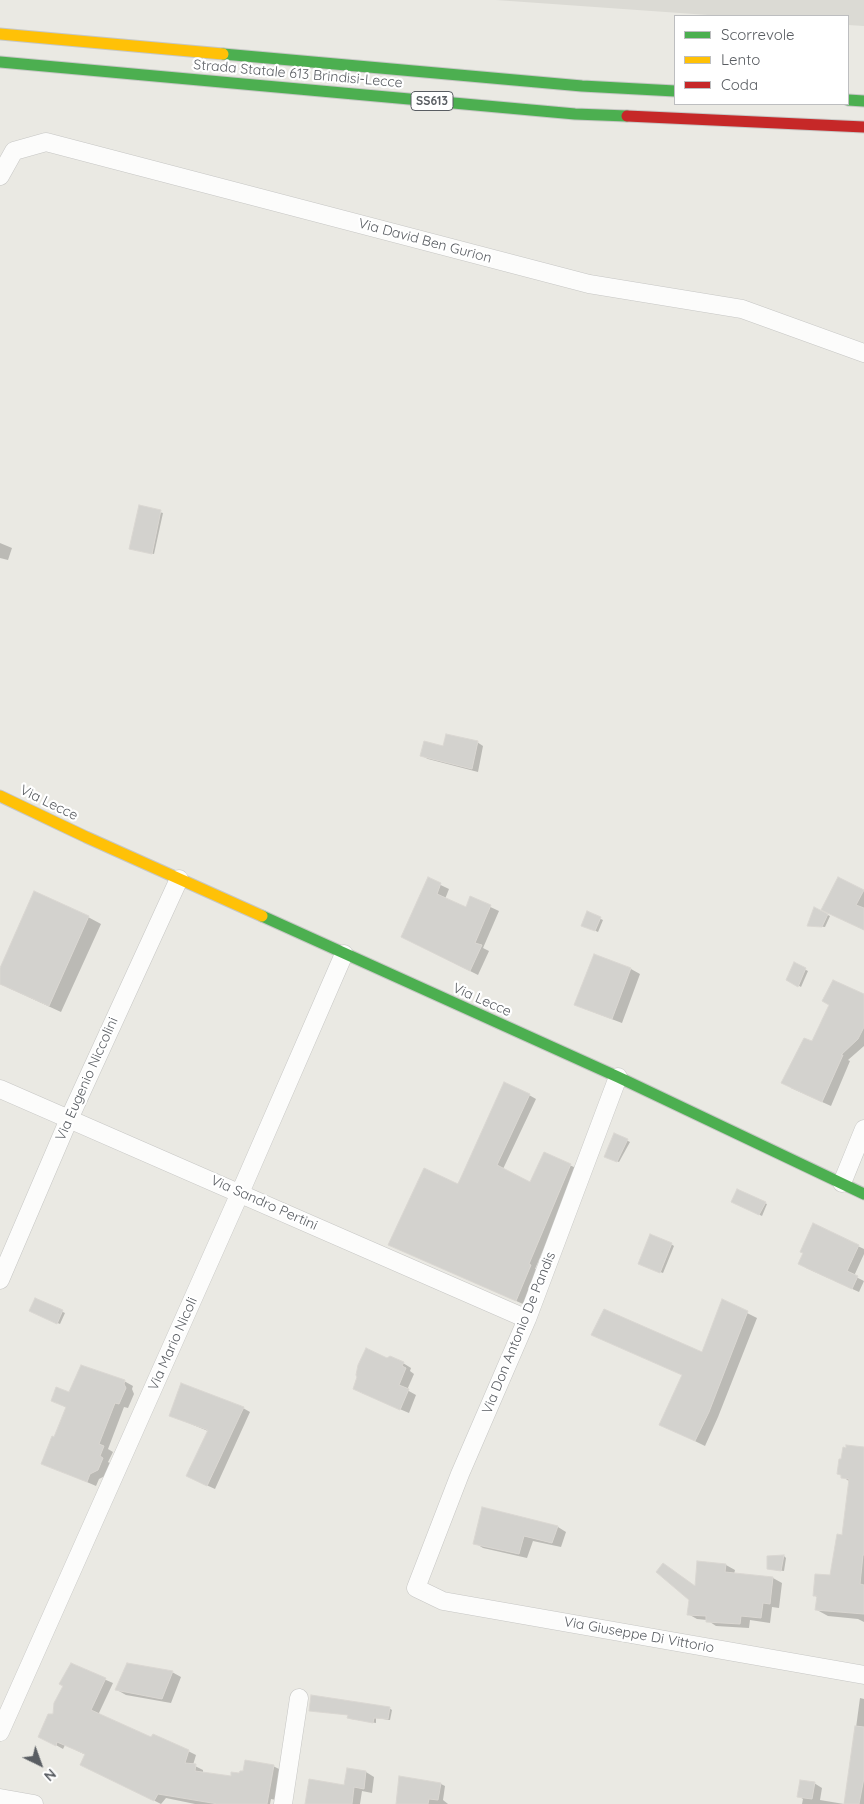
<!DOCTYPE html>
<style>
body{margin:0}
#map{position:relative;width:864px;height:1804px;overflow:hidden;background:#eae9e3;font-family:Quicksand,sans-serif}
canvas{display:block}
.legend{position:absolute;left:674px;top:15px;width:175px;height:90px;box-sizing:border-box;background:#fff;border:1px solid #bdbec0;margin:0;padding:6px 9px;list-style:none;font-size:15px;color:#595d62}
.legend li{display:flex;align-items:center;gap:10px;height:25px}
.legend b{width:25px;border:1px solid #bdbec0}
.north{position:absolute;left:15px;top:1739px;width:50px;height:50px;-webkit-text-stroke:4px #fff;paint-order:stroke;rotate:138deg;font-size:14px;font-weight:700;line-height:20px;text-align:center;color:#595d62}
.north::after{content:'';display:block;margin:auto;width:18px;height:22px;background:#595d62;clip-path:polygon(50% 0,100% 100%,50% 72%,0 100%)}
</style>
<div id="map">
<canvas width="864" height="1804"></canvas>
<ul class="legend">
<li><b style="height:6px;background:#4caf50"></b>Scorrevole</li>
<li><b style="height:6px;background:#ffc107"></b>Lento</li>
<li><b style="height:6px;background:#c62828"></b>Coda</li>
</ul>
<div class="north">N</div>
</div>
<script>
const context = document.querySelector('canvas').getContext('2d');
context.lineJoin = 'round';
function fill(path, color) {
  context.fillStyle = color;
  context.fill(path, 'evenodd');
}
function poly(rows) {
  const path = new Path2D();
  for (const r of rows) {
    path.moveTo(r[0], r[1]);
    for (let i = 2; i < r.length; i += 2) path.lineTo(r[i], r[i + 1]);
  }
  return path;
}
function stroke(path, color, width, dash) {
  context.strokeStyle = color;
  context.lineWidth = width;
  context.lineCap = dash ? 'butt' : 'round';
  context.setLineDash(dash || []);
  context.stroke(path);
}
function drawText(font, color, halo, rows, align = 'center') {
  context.font = font + ' Quicksand,sans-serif';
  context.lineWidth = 4.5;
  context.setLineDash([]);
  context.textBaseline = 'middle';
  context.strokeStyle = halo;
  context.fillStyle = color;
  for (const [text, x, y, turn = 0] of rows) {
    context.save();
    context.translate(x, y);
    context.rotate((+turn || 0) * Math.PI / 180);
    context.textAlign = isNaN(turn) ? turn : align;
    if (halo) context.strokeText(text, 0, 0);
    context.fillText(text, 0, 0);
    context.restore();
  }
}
const industrial = poly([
 [496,0,864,0,864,26,848,25,848,16,722,16]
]);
const shadow = poly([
 [140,507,163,513,154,554,132,549],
 [0,543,12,548,8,560,0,558],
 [477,742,483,746,478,772,428,759,422,756,444,747],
 [428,879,449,889,445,899,466,908,471,898,499,911,483,948,489,951,478,975,402,937],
 [838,879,864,891,864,930],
 [815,909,830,916,825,927,808,925],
 [588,913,603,920,598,932,585,926],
 [88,917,101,924,61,1012,0,984,0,971],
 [594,955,631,969,640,974,622,1023,585,1009,576,1004],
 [794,964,808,971,801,987,788,979],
 [864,995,864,1046,848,1060,850,1061,831,1106,791,1088,831,1005],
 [529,1095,536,1099,503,1169,531,1183,544,1153,578,1169,535,1269,538,1270,523,1304,396,1248,457,1185,474,1155],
 [614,1134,630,1142,619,1162,608,1158],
 [738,1191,767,1204,762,1216,733,1202],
 [814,1225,864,1249,864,1254,854,1276,864,1281,859,1292,806,1268],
 [671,1244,674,1246,663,1273,642,1265],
 [36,1299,65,1313,60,1324,33,1312],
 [723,1301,757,1318,718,1417,705,1446,660,1424,703,1354],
 [387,1359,403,1363,411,1368,410,1371,414,1374,407,1390,416,1395,409,1413,362,1393,359,1376],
 [124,1381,133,1386,132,1389,134,1394,128,1408,124,1407,108,1449,113,1452,108,1462,111,1464,107,1475,99,1479,96,1486,43,1463,67,1408,52,1400,70,1394],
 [243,1408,250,1412,215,1489,195,1480,208,1431,171,1416],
 [864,1449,864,1622,858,1619,828,1616,817,1610,818,1598,814,1595,831,1576,843,1536,850,1482,838,1473],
 [483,1509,558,1527,566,1532,561,1547,533,1541,527,1558,483,1548,475,1543],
 [784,1556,786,1558,784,1571,768,1569],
 [698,1563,726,1565,735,1570,734,1574,773,1578,782,1583,779,1608,772,1607,770,1623,750,1620,749,1628,716,1626,707,1620,697,1619,688,1614,690,1599,663,1564,696,1587],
 [71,1665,113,1683,98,1715,152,1739,188,1751,196,1755,193,1765,203,1770,203,1773,233,1778,240,1774,273,1766,281,1770,276,1800,271,1799,270,1804,195,1804,166,1798,161,1804,129,1788,86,1755,65,1745,63,1749,47,1740,54,1715],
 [172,1672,181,1677,171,1703,126,1695,117,1690],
 [860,1698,864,1699,864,1804,802,1804,803,1799,798,1796,814,1783,822,1788,820,1800,844,1804,844,1801,846,1802],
 [389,1708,392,1710,390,1720,376,1718,376,1723,351,1719,349,1718,349,1715,313,1711],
 [348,1769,366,1772,374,1777,372,1793,362,1791,360,1804,314,1804,345,1787],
 [400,1778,441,1784,445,1786,443,1800,448,1804,397,1804]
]);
const building = poly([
 [139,505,161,510,152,554,129,549,139,505],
 [446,734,478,741,472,769,420,756,424,741,443,746,446,734],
 [428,877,441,883,437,894,466,907,470,896,491,905,475,943,482,945,470,971,401,937,428,877],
 [838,877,864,890,856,905,864,908,864,930,821,910,838,877],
 [34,891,89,916,49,1006,0,984,0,968,34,891],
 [814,907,828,914,822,927,807,926,814,907],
 [587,911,601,917,595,931,581,926,587,911],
 [594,954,631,968,612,1019,574,1005,594,954],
 [794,962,806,968,798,987,786,980,794,962],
 [833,980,864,994,864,1027,858,1039,841,1055,843,1055,822,1102,781,1083,804,1038,812,1041,829,1005,822,1001,833,980],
 [504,1082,530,1094,497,1165,530,1182,544,1152,571,1164,529,1264,531,1265,516,1301,388,1245,424,1168,458,1184,504,1082],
 [614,1133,628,1139,617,1162,604,1157,614,1133],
 [737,1189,766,1202,759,1215,731,1202,737,1189],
 [813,1223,859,1245,847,1271,858,1276,852,1289,798,1264,803,1253,800,1252,813,1223],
 [650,1234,672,1243,660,1273,638,1264,650,1234],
 [35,1298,63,1310,57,1324,29,1311,35,1298],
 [722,1299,748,1311,709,1412,695,1441,659,1425,682,1375,591,1335,604,1309,702,1352,722,1299],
 [366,1348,387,1358,390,1356,404,1362,402,1366,406,1368,399,1385,409,1389,400,1410,353,1389,357,1377,356,1375,358,1365,366,1348],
 [81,1365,125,1380,124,1384,126,1388,119,1404,115,1403,99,1444,104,1446,100,1456,103,1458,98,1470,90,1474,87,1482,41,1464,52,1436,54,1437,66,1407,51,1401,56,1387,69,1392,81,1365],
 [181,1383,244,1407,207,1486,186,1476,208,1430,169,1416,181,1383],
 [846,1445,864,1447,864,1555,863,1555,860,1584,864,1585,864,1614,815,1610,817,1596,813,1596,815,1574,830,1575,837,1534,842,1535,849,1479,841,1478,841,1475,837,1474,839,1459,841,1459,843,1447,846,1448,846,1445],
 [482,1507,558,1526,552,1543,524,1536,519,1554,473,1544,482,1507],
 [784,1555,781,1571,767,1569,767,1556,784,1555],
 [697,1561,726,1564,725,1572,773,1577,770,1604,763,1603,761,1618,741,1616,740,1624,706,1622,706,1616,687,1615,689,1600,656,1572,663,1563,695,1586,697,1561],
 [71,1663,106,1678,91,1710,151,1737,153,1734,189,1750,185,1763,196,1764,195,1771,231,1776,231,1772,239,1773,240,1771,243,1771,245,1760,274,1765,267,1804,218,1804,158,1794,154,1801,80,1765,85,1754,57,1742,56,1746,38,1737,48,1714,53,1714,54,1703,63,1686,59,1684,71,1663],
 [127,1663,173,1671,162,1699,115,1690,127,1663],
 [311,1695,390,1707,388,1719,374,1718,373,1723,347,1718,348,1715,309,1711,311,1695],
 [855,1726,864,1727,864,1778,859,1804,844,1804,855,1726],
 [347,1768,366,1771,364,1789,354,1787,352,1804,305,1804,309,1779,344,1785,347,1768],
 [399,1776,441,1783,438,1800,429,1799,428,1804,396,1804,399,1776],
 [800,1780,815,1782,812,1799,797,1797,800,1780]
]);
const street = poly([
 [0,176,14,151,46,142,589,284,742,309,864,353],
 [618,1077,527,1319,460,1474,416,1588,443,1601,864,1675],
 [0,1089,527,1319],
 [842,1183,864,1129],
 [0,1280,69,1119,179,879],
 [0,1732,240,1193,344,954],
 [0,1798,34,1804],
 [283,1804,299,1698]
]);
const fast = poly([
 [223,54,582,86,675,91],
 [0,62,575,114,627,116],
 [848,100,864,101],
 [262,916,618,1077,864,1194]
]);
const slow = poly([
 [0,34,223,54],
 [0,796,86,837,262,916]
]);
const jam = poly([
 [627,116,864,127]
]);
const shields = [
 [432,101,42]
];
const shieldNames = [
 ["SS613",432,101]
];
const streetNames = [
 ["Strada Statale 613 Brindisi-Lecce",298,74,5],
 ["Via David Ben Gurion",425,241,15],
 ["Via Lecce",49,803,26],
 ["Via Lecce",482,1000,24],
 ["Via Eugenio Niccolini",87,1079,-66],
 ["Via Sandro Pertini",264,1203,24],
 ["Via Don Antonio De Pandis",519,1333,-68],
 ["Via Mario Nicoli",173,1344,-66],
 ["Via Giuseppe Di Vittorio",639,1635,10]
];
fill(industrial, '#dbdad4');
fill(shadow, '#0003');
fill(building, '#d3d2ce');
stroke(building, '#dad7d2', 1);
stroke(street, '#c6c6c4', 19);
stroke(fast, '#c6c7c5', 13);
stroke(slow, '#c6c7c5', 13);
stroke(jam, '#c6c7c5', 13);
stroke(street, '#fcfcfb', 18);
stroke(fast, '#4caf50', 11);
stroke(slow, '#ffc107', 11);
stroke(jam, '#c62828', 11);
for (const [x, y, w] of shields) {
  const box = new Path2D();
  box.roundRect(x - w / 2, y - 9.5, w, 19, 4);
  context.fillStyle = '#fff';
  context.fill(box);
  stroke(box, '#595d62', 1);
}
drawText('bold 12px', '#595d62', null, shieldNames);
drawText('14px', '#595d62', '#fff', streetNames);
</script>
